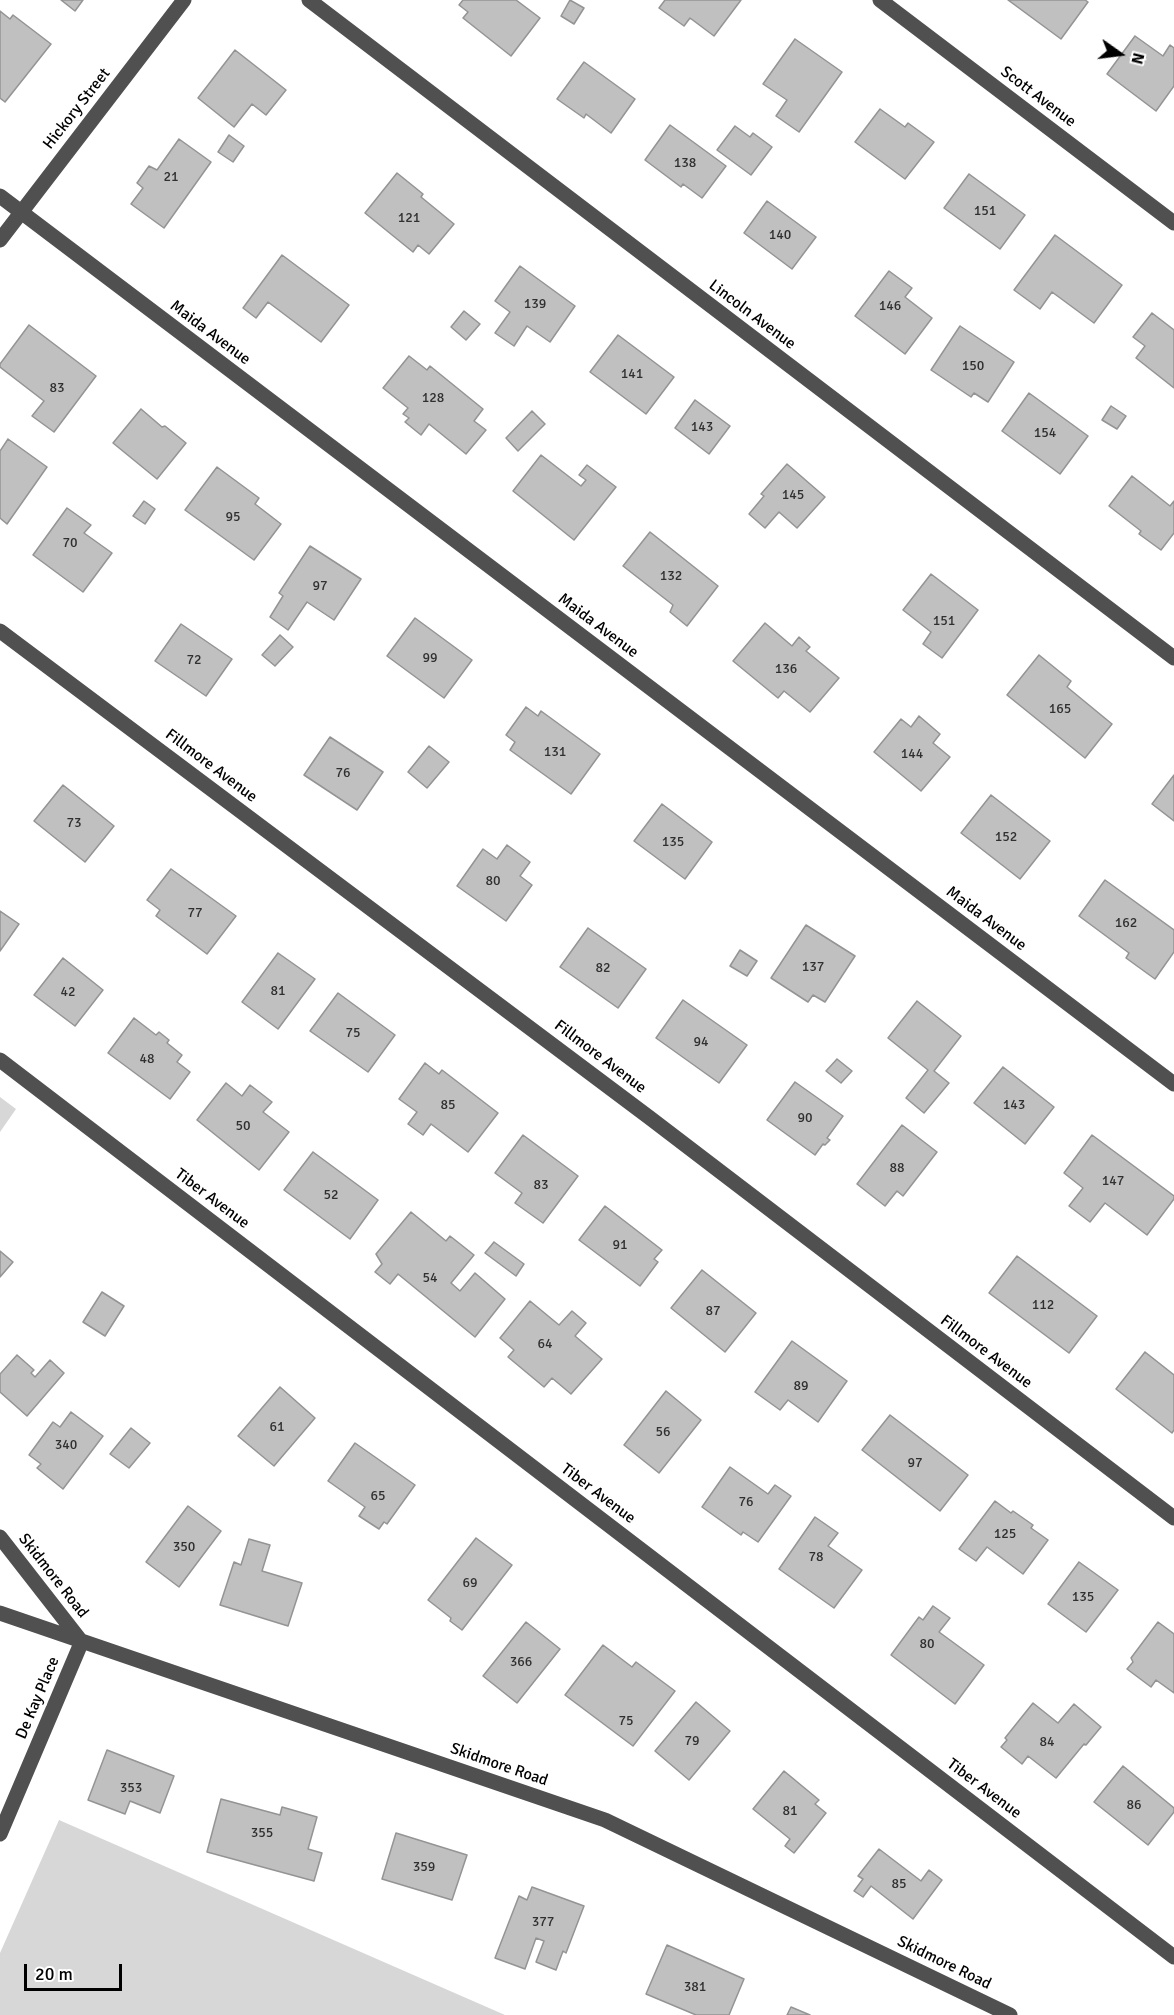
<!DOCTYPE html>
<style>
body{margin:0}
#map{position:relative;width:1174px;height:2015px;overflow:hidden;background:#fff;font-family:Signika,sans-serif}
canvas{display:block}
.north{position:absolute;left:1090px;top:24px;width:60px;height:60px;-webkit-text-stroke:4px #fff;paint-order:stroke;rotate:104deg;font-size:16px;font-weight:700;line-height:24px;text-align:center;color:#000}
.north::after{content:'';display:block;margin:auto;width:21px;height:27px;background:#000;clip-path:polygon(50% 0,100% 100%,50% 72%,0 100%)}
.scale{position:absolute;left:24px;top:1964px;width:98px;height:27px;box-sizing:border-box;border:3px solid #000;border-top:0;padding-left:8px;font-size:18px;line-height:21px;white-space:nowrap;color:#000;-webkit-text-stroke:4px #fff;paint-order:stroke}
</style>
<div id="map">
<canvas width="1174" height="2015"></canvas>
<div class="north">N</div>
<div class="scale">20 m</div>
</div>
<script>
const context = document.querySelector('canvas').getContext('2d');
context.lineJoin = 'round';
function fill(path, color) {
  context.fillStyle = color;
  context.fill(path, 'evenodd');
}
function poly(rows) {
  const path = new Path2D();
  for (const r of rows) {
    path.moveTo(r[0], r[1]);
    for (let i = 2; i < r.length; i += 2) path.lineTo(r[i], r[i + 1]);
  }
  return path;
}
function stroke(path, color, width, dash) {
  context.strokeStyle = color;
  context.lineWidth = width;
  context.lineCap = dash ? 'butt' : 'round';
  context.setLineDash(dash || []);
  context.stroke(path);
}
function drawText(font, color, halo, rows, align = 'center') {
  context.font = font + ' Signika,sans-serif';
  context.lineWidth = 6;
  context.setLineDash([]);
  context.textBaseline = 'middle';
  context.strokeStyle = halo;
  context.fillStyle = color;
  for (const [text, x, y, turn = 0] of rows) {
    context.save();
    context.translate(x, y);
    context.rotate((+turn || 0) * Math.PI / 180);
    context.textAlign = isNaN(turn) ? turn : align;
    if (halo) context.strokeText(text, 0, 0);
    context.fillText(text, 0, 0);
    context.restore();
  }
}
const green = poly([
 [0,1097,16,1109,0,1132],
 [59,1820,505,2015,0,2015,0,1953]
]);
const building = poly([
 [61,0,83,0,75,11,61,0],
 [463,0,516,0,540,18,511,56,463,18,468,12,459,5,463,0],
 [570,0,584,8,574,24,561,16,570,0],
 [665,0,741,0,714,36,690,18,684,26,659,8,665,0],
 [1008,0,1085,0,1088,2,1061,39,1008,0],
 [0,11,10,19,13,15,51,44,5,102,0,98,0,11],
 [1135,36,1163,56,1170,45,1174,48,1174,86,1156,111,1107,74,1135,36],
 [795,39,842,72,799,132,776,116,787,100,763,84,795,39],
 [235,50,286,90,266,115,252,104,234,127,198,98,235,50],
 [584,62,635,99,611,133,586,114,584,118,557,99,584,62],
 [880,109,905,127,908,123,934,142,905,179,855,142,880,109],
 [670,125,726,166,702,198,683,184,681,187,645,160,670,125],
 [735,126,750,137,753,133,772,147,751,175,717,150,735,126],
 [229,135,244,146,233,162,218,152,229,135],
 [179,139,211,162,164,228,131,204,143,188,137,183,149,166,157,170,179,139],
 [397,173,423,194,421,197,454,224,429,254,418,245,413,252,365,213,397,173],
 [969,174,1025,215,1000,249,944,208,969,174],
 [767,201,816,237,792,269,744,233,767,201],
 [1055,235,1122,285,1094,323,1052,292,1040,309,1014,290,1055,235],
 [282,255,349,305,321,342,268,302,256,318,243,308,282,255],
 [520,266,575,306,550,342,527,326,514,346,495,333,510,312,495,301,520,266],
 [889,271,912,288,905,297,932,318,905,354,855,316,889,271],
 [464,311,480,324,466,340,451,327,464,311],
 [1152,313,1174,330,1174,388,1136,358,1145,346,1133,337,1152,313],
 [29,325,96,376,54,432,32,416,44,401,0,367,0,364,29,325],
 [960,326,1014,362,988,402,974,393,971,397,931,370,960,326],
 [618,335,674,377,646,414,590,372,618,335],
 [409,356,427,370,430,366,483,409,474,421,486,430,466,454,429,424,421,435,405,422,409,418,403,414,408,408,383,388,409,356],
 [1029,393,1088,436,1060,474,1002,431,1029,393],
 [695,400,730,426,709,454,675,428,695,400],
 [1111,406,1126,416,1117,429,1102,420,1111,406],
 [141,409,162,427,165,426,186,443,157,479,113,443,141,409],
 [532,411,545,424,518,451,506,438,532,411],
 [8,439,47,467,7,524,0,518,0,451,8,439],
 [541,455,581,486,586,480,579,475,587,465,616,487,574,540,513,491,541,455],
 [787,464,825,497,797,528,779,512,765,528,749,514,764,496,761,494,787,464],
 [217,467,259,498,255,504,281,524,254,560,185,510,217,467],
 [1132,476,1170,506,1174,501,1174,533,1161,550,1139,534,1141,531,1109,506,1132,476],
 [144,501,155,509,145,524,133,516,144,501],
 [67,508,91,525,84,533,112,553,83,592,33,555,67,508],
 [650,532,718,586,687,626,670,612,673,605,623,566,650,532],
 [310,546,361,579,334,620,307,602,288,630,270,617,283,596,279,593,310,546],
 [931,574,978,610,942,658,923,644,931,632,903,610,931,574],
 [415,618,472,660,444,698,387,656,415,618],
 [765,623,792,646,799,637,810,647,806,651,839,678,810,712,784,691,778,698,733,661,765,623],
 [181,624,232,659,206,696,155,661,181,624],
 [280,635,293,647,275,666,262,655,280,635],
 [1039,655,1071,681,1067,687,1112,724,1085,758,1007,695,1039,655],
 [526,707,538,716,541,711,600,754,571,794,510,750,515,742,506,735,526,707],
 [919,716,940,734,933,743,950,757,921,791,874,752,901,719,911,727,919,716],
 [330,737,383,772,357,810,304,775,330,737],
 [429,746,449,762,427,788,408,772,429,746],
 [1174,775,1174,821,1152,804,1174,775],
 [63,785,114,826,85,862,34,821,63,785],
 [991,795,1050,841,1020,879,961,833,991,795],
 [662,804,712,842,685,879,634,841,662,804],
 [507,845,530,862,520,876,532,885,506,921,457,886,483,849,497,859,507,845],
 [171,869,236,916,207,954,156,916,160,910,147,900,171,869],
 [1105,880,1174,930,1174,952,1155,979,1126,958,1129,953,1079,916,1105,880],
 [0,911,19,924,0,951,0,911],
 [806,925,855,956,825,1002,813,995,808,1002,771,978,806,925],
 [588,928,646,969,618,1008,560,967,588,928],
 [740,950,757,961,747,976,730,966,740,950],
 [278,953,315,979,278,1029,242,1002,278,953],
 [63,958,103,990,75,1026,34,995,63,958],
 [338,993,395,1035,368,1072,310,1031,338,993],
 [683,1000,747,1045,719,1083,656,1038,683,1000],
 [917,1001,961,1036,934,1071,949,1083,924,1113,906,1098,928,1070,888,1038,917,1001],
 [134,1018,156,1035,159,1032,169,1040,167,1043,182,1055,177,1062,190,1072,170,1099,108,1053,134,1018],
 [837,1059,852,1071,841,1083,826,1071,837,1059],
 [425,1063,439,1074,442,1070,498,1113,468,1152,431,1124,423,1135,408,1124,417,1112,399,1099,425,1063],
 [1003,1067,1054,1107,1025,1144,974,1103,1003,1067],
 [795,1082,843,1116,827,1138,830,1140,825,1145,823,1144,815,1155,767,1120,795,1082],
 [226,1083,242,1096,250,1085,272,1102,263,1112,289,1132,259,1170,197,1120,226,1083],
 [902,1125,937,1152,903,1196,897,1191,885,1206,857,1184,902,1125],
 [523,1135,578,1176,543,1223,515,1203,522,1193,495,1173,523,1135],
 [1092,1135,1174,1196,1174,1199,1147,1235,1105,1203,1090,1222,1069,1206,1083,1188,1064,1173,1092,1135],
 [313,1152,378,1200,350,1239,284,1190,313,1152],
 [605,1206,662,1250,654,1259,658,1262,640,1286,579,1240,605,1206],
 [411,1212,446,1241,450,1236,474,1255,451,1283,460,1291,475,1273,505,1299,475,1337,398,1274,390,1284,375,1272,382,1264,376,1254,411,1212],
 [494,1242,524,1264,516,1276,485,1253,494,1242],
 [0,1251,13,1262,0,1277,0,1251],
 [1017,1256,1097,1316,1069,1353,989,1293,1017,1256],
 [702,1270,756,1313,725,1352,671,1308,702,1270],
 [102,1292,124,1306,105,1336,83,1322,102,1292],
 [530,1301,559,1325,572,1311,586,1323,575,1336,602,1359,571,1394,552,1378,544,1387,508,1357,514,1350,500,1338,530,1301],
 [792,1341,847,1381,818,1422,788,1400,780,1410,755,1392,792,1341],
 [1145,1352,1174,1375,1174,1430,1172,1433,1116,1389,1145,1352],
 [17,1355,34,1370,31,1373,35,1377,50,1360,64,1373,27,1416,0,1392,0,1374,17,1355],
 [280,1387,315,1418,274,1466,238,1436,280,1387],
 [666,1391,701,1420,659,1473,624,1445,666,1391],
 [71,1412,103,1436,63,1489,37,1468,41,1464,29,1455,53,1422,60,1427,71,1412],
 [890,1415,968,1475,940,1511,862,1450,890,1415],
 [131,1428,150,1443,129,1468,110,1454,131,1428],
 [355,1443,415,1485,387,1524,384,1522,379,1529,359,1516,365,1507,328,1481,355,1443],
 [730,1467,768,1494,775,1485,791,1496,758,1542,743,1532,741,1535,702,1507,730,1467],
 [995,1501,1011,1513,1013,1511,1033,1525,1031,1528,1048,1540,1023,1574,987,1547,976,1561,959,1549,995,1501],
 [188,1506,221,1531,179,1587,146,1562,188,1506],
 [815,1517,838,1533,828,1546,862,1570,834,1608,779,1569,815,1517],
 [476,1538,512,1565,462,1630,450,1621,451,1618,428,1600,476,1538],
 [249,1539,270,1545,262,1571,302,1583,288,1626,220,1605,234,1562,241,1565,249,1539],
 [1079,1562,1118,1590,1086,1632,1048,1604,1079,1562],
 [933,1606,950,1618,939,1632,984,1665,955,1704,891,1655,919,1617,923,1620,933,1606],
 [526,1622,560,1649,517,1703,483,1676,526,1622],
 [1158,1622,1174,1634,1174,1693,1156,1680,1151,1687,1127,1669,1133,1662,1131,1658,1158,1622],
 [603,1645,632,1667,636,1662,675,1691,633,1746,565,1695,603,1645],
 [696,1702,730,1731,689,1780,655,1751,696,1702],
 [1033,1703,1058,1723,1074,1704,1101,1727,1086,1745,1084,1744,1056,1778,1028,1756,1022,1764,1001,1747,1007,1740,1005,1738,1033,1703],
 [107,1750,174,1776,160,1813,130,1801,125,1814,88,1800,107,1750],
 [1123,1766,1174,1808,1174,1812,1148,1845,1094,1802,1123,1766],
 [784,1771,819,1800,815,1804,826,1813,794,1853,785,1846,790,1839,753,1809,784,1771],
 [221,1799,280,1815,282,1807,317,1817,308,1849,322,1853,314,1881,207,1852,221,1799],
 [396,1833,467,1855,452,1900,382,1879,396,1833],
 [879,1849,921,1881,929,1870,942,1880,913,1919,871,1886,863,1897,854,1891,863,1879,858,1876,879,1849],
 [532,1887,584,1906,566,1953,563,1951,556,1970,536,1962,544,1941,536,1938,525,1969,495,1958,519,1896,527,1900,532,1887],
 [667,1945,744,1979,729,2015,696,2015,646,1994,667,1945],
 [791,2007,810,2015,787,2015,791,2007]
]);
const minor = poly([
 [309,0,1174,658],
 [880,0,1174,223],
 [0,196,1174,1084],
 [0,240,184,0],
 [0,631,650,1118,1174,1518],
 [0,1060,1174,1957],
 [0,1537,81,1641],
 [0,1613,605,1820,1010,2015],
 [0,1834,82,1641]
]);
const numberNames = [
 ["138",685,163],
 ["21",171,177],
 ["151",985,211],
 ["121",409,218],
 ["140",780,235],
 ["139",535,304],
 ["146",890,306],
 ["150",973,366],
 ["141",632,374],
 ["83",57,388],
 ["128",433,398],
 ["143",702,427],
 ["154",1045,433],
 ["145",793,495],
 ["95",233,517],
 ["70",70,543],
 ["132",671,576],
 ["97",320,586],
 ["151",944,621],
 ["99",430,658],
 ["72",194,660],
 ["136",786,669],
 ["165",1060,709],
 ["131",555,752],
 ["144",912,754],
 ["76",343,773],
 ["73",74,823],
 ["152",1006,837],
 ["135",673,842],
 ["80",493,881],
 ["77",195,913],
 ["162",1126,923],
 ["137",813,967],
 ["82",603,968],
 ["81",278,991],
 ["42",68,992],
 ["75",353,1033],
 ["94",701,1042],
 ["48",147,1059],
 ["85",448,1105],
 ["143",1014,1105],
 ["90",805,1118],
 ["50",243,1126],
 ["88",897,1168],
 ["147",1113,1181],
 ["83",541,1185],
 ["52",331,1195],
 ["91",620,1245],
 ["54",430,1278],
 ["112",1043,1305],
 ["87",713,1311],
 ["64",545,1344],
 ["89",801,1386],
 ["61",277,1427],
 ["56",663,1432],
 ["340",66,1445],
 ["97",915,1463],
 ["65",378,1496],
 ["76",746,1502],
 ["125",1005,1534],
 ["350",184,1547],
 ["78",816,1557],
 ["69",470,1583],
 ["135",1083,1597],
 ["80",927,1644],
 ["366",521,1662],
 ["75",626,1721],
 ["79",692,1741],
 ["84",1047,1742],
 ["353",131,1788],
 ["86",1134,1805],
 ["81",790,1811],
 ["355",262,1833],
 ["359",424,1867],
 ["85",899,1884],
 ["377",543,1922],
 ["381",695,1987]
];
const streetNames = [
 ["Scott Avenue",1038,97,37],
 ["Hickory Street",77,109,-52],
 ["Lincoln Avenue",752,315,37],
 ["Maida Avenue",210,333,37],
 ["Maida Avenue",598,626,37],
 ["Fillmore Avenue",211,766,37],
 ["Maida Avenue",986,919,37],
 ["Fillmore Avenue",600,1057,37],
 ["Tiber Avenue",212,1199,37],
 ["Fillmore Avenue",986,1352,37],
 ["Tiber Avenue",598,1494,37],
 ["Skidmore Road",53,1576,52],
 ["De Kay Place",38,1698,-67],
 ["Skidmore Road",499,1765,19],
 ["Tiber Avenue",984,1789,37],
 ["Skidmore Road",944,1963,26]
];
fill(green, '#d7d7d7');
fill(building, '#c0c0c0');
stroke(building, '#949494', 1.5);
stroke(minor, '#505050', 15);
drawText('14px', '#303030', null, numberNames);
drawText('16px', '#000', '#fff', streetNames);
</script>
